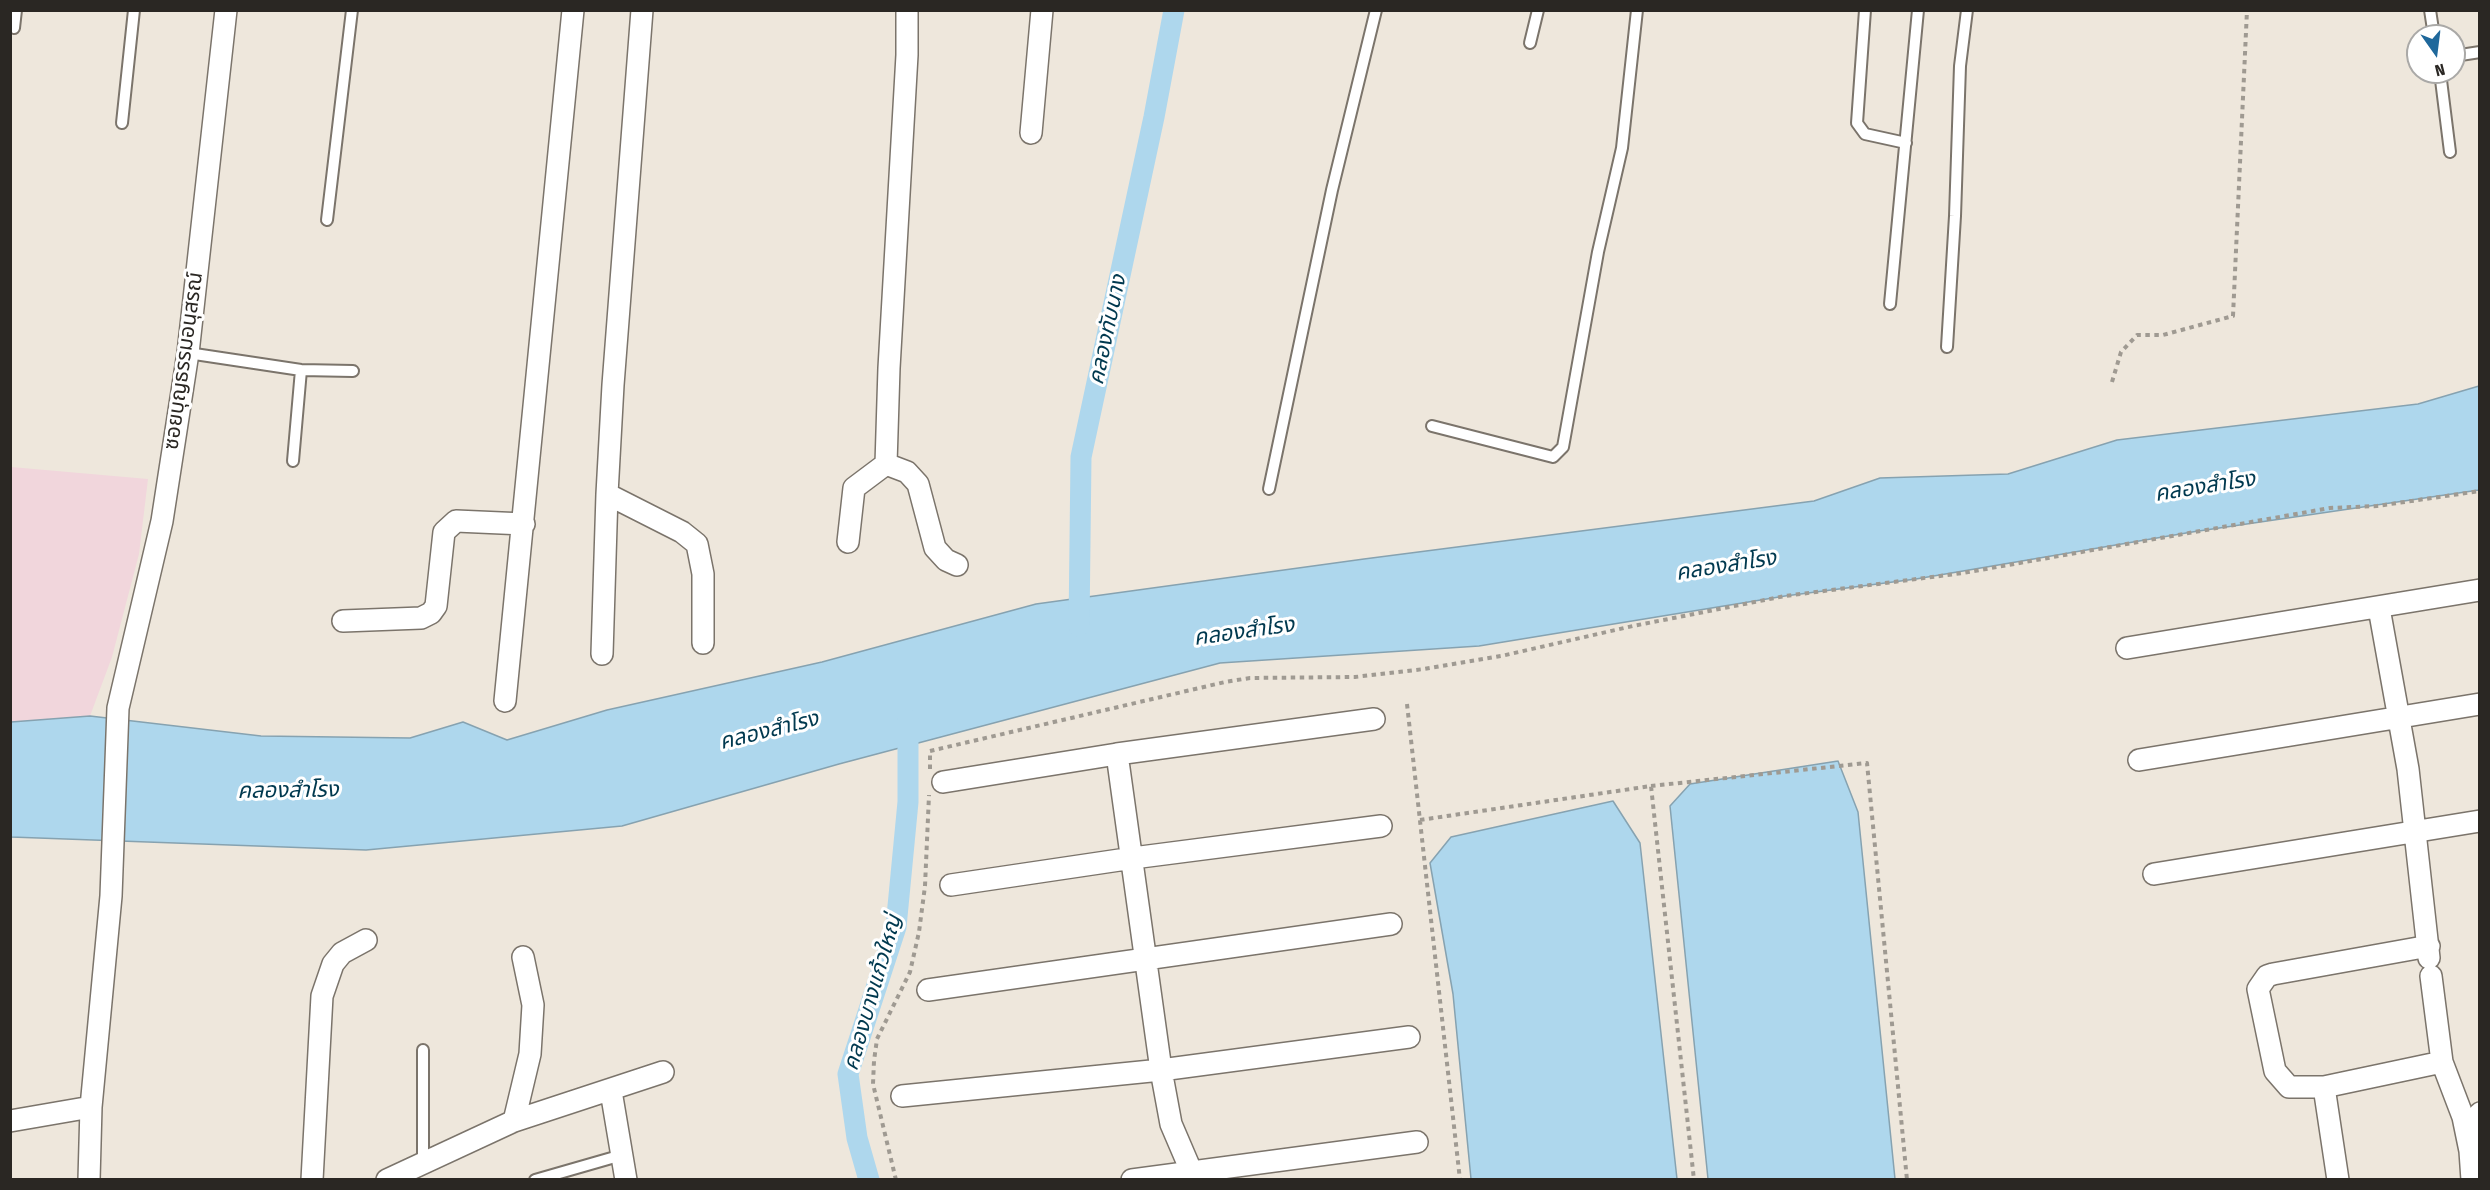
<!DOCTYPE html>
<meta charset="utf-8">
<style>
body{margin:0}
#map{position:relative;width:2490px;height:1190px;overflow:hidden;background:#eee7dc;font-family:"Fira Sans Condensed",sans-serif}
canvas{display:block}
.frame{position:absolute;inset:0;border:12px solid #2a2723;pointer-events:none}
.north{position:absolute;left:2406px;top:24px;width:60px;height:60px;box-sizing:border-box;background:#fff;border:2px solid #aaa9a7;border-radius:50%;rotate:166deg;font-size:16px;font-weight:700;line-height:24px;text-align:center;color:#2a2723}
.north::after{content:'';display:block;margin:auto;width:21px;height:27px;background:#1f689b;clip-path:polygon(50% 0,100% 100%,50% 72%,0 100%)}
</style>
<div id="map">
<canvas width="2490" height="1190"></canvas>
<div class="frame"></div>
<div class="north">N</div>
</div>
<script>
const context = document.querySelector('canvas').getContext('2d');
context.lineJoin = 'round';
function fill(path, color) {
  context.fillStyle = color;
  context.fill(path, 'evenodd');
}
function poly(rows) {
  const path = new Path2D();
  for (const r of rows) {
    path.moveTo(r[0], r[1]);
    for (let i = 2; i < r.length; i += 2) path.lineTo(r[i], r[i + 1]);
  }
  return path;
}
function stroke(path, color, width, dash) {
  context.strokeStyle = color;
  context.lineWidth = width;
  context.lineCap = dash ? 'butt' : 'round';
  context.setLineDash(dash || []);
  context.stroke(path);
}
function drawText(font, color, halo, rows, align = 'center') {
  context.font = font + ' "Fira Sans Condensed","Noto Sans Thai",sans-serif';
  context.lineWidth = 6;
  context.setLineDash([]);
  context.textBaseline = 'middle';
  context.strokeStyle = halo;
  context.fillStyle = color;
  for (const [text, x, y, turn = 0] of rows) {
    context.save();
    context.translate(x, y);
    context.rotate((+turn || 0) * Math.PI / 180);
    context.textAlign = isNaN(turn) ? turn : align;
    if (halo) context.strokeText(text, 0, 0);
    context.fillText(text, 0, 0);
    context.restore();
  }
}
const industrial = poly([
 [11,467,148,479,139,554,112,657,90,716,11,722]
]);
const water = poly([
 [2479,386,2479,490,2192,532,1916,579,1785,596,1479,646,1220,663,839,764,622,826,366,850,11,837,11,722,90,716,261,736,410,738,463,722,507,740,607,710,822,662,1036,604,1364,559,1814,501,1880,478,2008,474,2117,440,2418,404,2479,386],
 [1838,761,1858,812,1895,1179,1708,1179,1670,806,1690,784,1838,761],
 [1613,801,1640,843,1677,1179,1471,1179,1453,994,1430,863,1451,837,1613,801]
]);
const canal = poly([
 [1079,626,1081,457,1154,117,1174,10],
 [869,1180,857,1138,848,1074,896,927,908,802,908,720]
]);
const path = poly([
 [2112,382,2121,352,2137,335,2163,335,2233,316,2247,10],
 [1407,704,1460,1180],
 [930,769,930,751,1225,682,1250,678,1355,677,1424,669,1501,656,1633,626,1785,596,1963,573,2330,508,2377,506,2480,491],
 [1651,786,1867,763,1907,1180],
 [1420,820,1651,786,1694,1180],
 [896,1180,873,1084,874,1061,877,1039,910,972,919,932,925,886,929,795]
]);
const service = poly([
 [1865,10,1857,123,1865,134,1906,143],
 [2430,10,2434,36],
 [14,28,16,10],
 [1530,43,1538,10],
 [2454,56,2480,52],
 [2440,72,2450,152],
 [122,123,134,10],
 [327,220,352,10],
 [1890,304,1918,10],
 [1947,347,1955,216,1960,66,1967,10],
 [188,353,301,370,353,371],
 [1432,426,1553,457,1563,447,1598,252,1622,148,1637,10],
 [293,461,301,370],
 [1269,489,1332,190,1376,10],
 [423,1161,423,1050],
 [535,1180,622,1155]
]);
const minor = poly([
 [642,10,613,385,607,494,682,532,697,544,703,574,703,643],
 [1031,133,1042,10],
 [886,464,907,472,918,484,935,548,946,560,957,565],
 [848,542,854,488,886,464,889,368,907,55,907,10],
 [2379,608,2408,769,2429,958],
 [343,621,421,618,431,613,436,606,444,532,456,521,524,524],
 [2127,648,2480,590],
 [602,654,607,494],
 [505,701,573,10],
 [1117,754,1161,1070,1171,1124,1195,1180],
 [2139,760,2480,704],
 [943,782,1117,754,1374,719],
 [2154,874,2480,821],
 [951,885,1133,858,1381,826],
 [2429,946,2273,974,2267,976,2258,989,2275,1071,2289,1087,2324,1087,2442,1062],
 [2431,976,2442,1062,2463,1117,2470,1151],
 [928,990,1391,924],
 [2324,1087,2338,1180],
 [611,1091,626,1180],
 [902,1096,1161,1070,1409,1037],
 [10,1121,91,1107],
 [514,1121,530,1054,533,1005,523,957],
 [89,1180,91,1107,111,896,118,708,162,521,188,353,226,10],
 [312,1180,322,996,333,964,342,953,366,940],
 [387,1180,514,1121,663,1072],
 [1132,1180,1417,1142],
 [2472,1180,2470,1151,2480,1113]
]);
const streetNames = [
 ["ซอยบุญธรรมอนุสรณ์",184,361,-82]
];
const waterNames = [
 ["คลองทับนาง",1108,330,-78],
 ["คลองสำโรง",2205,487,-9],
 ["คลองสำโรง",1726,566,-9],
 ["คลองสำโรง",1244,632,-8],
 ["คลองสำโรง",769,731,-14],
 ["คลองสำโรง",288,791,-1],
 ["คลองบางแก้วใหญ่",873,993,-74]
];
fill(industrial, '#f1d6dc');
fill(water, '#aed7ed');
stroke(water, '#86a2b0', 1.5);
stroke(canal, '#aed7ed', 21);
stroke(service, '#7b746b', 14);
stroke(minor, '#7b746b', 24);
stroke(path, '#9f9a92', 4, [4.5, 4.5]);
stroke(service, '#fff', 10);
stroke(minor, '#fff', 21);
drawText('21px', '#2a2723', '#fff', streetNames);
drawText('italic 22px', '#00394f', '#fff', waterNames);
</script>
